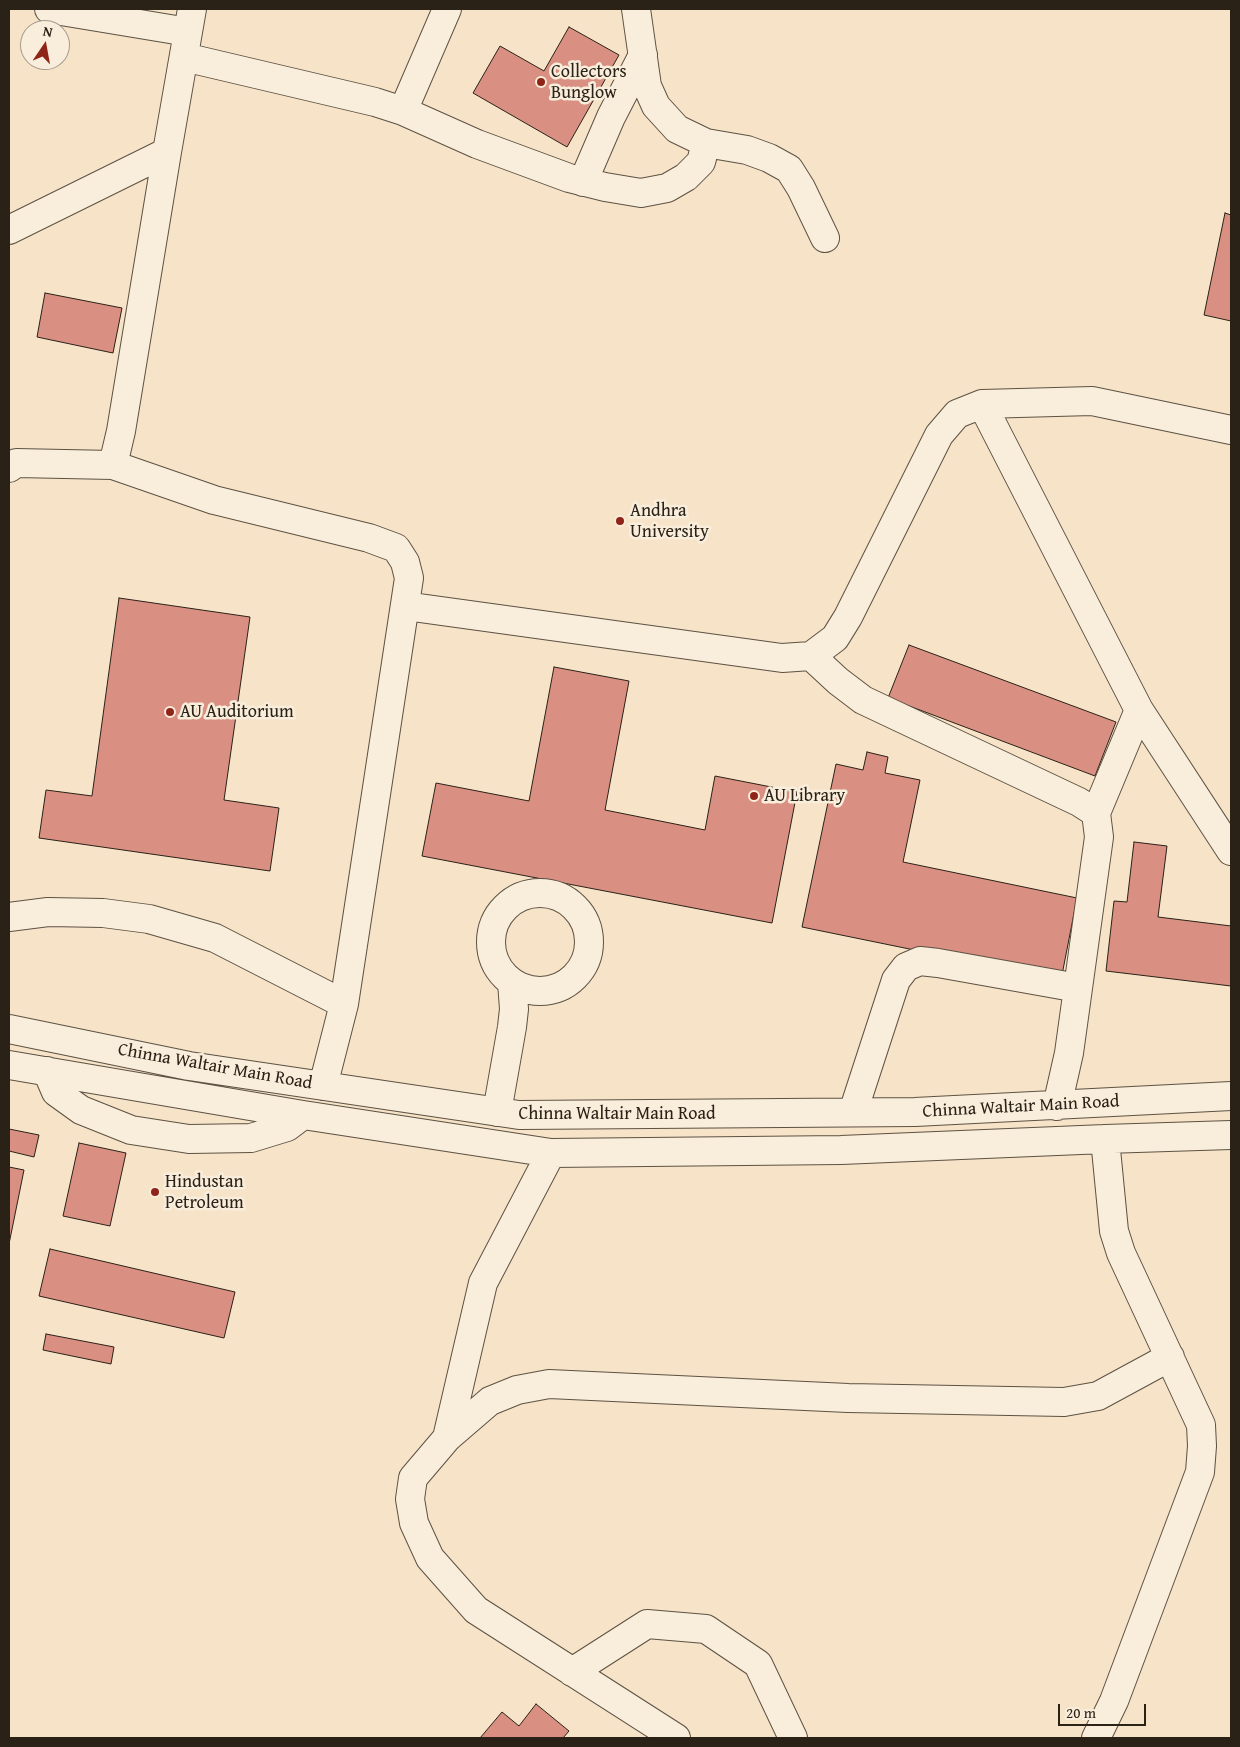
<!DOCTYPE html>
<style>
body{margin:0}
#map{position:relative;width:1240px;height:1747px;overflow:hidden;background:#f6e3c8;font-family:"Gentium Book Plus",serif}
canvas{display:block}
.frame{position:absolute;inset:0;border:10px solid #2a2117;pointer-events:none}
.north{position:absolute;left:20px;top:20px;width:50px;height:50px;box-sizing:border-box;background:#f9eddb;border:1px solid #a69b8d;border-radius:50%;rotate:12deg;font-size:14px;font-weight:700;line-height:20px;text-align:center;color:#2a2117}
.north::after{content:'';display:block;margin:auto;width:18px;height:22px;background:#8f2418;clip-path:polygon(50% 0,100% 100%,50% 72%,0 100%)}
.scale{position:absolute;left:1058px;top:1704px;width:88px;height:22px;box-sizing:border-box;border:2px solid #2a2117;border-top:0;padding-left:6px;font-size:15px;line-height:18px;white-space:nowrap;color:#2a2117;-webkit-text-stroke:4px #f9eddb;paint-order:stroke}
</style>
<div id="map">
<canvas width="1240" height="1747"></canvas>
<div class="frame"></div>
<div class="north">N</div>
<div class="scale">20 m</div>
</div>
<script>
const context = document.querySelector('canvas').getContext('2d');
context.lineJoin = 'round';
function fill(path, color) {
  context.fillStyle = color;
  context.fill(path, 'evenodd');
}
function poly(rows) {
  const path = new Path2D();
  for (const r of rows) {
    if (r.length === 3) {
      path.moveTo(r[0] + r[2], r[1]);
      path.arc(r[0], r[1], r[2], 0, 2 * Math.PI);
      continue;
    }
    path.moveTo(r[0], r[1]);
    for (let i = 2; i < r.length; i += 2) path.lineTo(r[i], r[i + 1]);
  }
  return path;
}
function stroke(path, color, width, dash) {
  context.strokeStyle = color;
  context.lineWidth = width;
  context.lineCap = dash ? 'butt' : 'round';
  context.setLineDash(dash || []);
  context.stroke(path);
}
function drawText(font, color, halo, rows, align = 'center') {
  context.font = font + ' "Gentium Book Plus",serif';
  context.lineWidth = 5;
  context.setLineDash([]);
  context.textBaseline = 'middle';
  context.strokeStyle = halo;
  context.fillStyle = color;
  for (const [text, x, y, turn = 0] of rows) {
    context.save();
    context.translate(x, y);
    context.rotate((+turn || 0) * Math.PI / 180);
    context.textAlign = isNaN(turn) ? turn : align;
    if (halo) context.strokeText(text, 0, 0);
    context.fillText(text, 0, 0);
    context.restore();
  }
}
const building = poly([
 [569,27,619,55,567,147,473,93,500,46,544,71,569,27],
 [1225,213,1231,215,1231,321,1204,315,1225,213],
 [45,293,122,308,113,353,37,337,45,293],
 [119,598,250,617,224,800,279,808,270,871,39,838,46,790,92,796,119,598],
 [909,645,1116,722,1095,776,888,698,909,645],
 [554,667,629,681,605,810,705,830,715,776,797,792,772,923,422,856,436,783,529,801,554,667],
 [867,752,888,757,885,773,920,780,903,862,1077,898,1061,980,802,927,836,764,863,770,867,752],
 [1134,842,1167,846,1158,917,1231,926,1231,986,1106,971,1114,901,1127,902,1134,842],
 [9,1129,39,1135,34,1157,9,1151,9,1129],
 [79,1143,126,1153,110,1226,63,1216,79,1143],
 [9,1167,24,1170,9,1244,9,1167],
 [50,1249,235,1292,224,1338,39,1296,50,1249],
 [46,1334,114,1347,111,1364,43,1350,46,1334],
 [536,1704,569,1731,563,1738,480,1738,502,1712,519,1726,536,1704]
]);
const minor = poly([
 [49,9,188,32],
 [636,9,647,86,656,106,677,129,706,143,747,150,769,158,789,169,801,188,825,238],
 [184,57,375,102,403,111,477,144,569,178,605,187,641,193,667,188,686,177,701,162,706,143],
 [403,111,447,9],
 [167,152,121,431,113,465,214,500,369,538,396,548,405,562,409,578,344,1004,323,1086],
 [583,182,611,117,643,55],
 [9,230,167,152,192,9],
 [982,404,1139,710,1096,813],
 [9,468,16,463,113,465],
 [405,606,782,658,811,656],
 [1139,710,1231,851],
 [540,942,49],
 [9,917,48,912,103,913,149,919,215,938,344,1004],
 [9,1029,189,1066,519,1115,915,1112,1231,1096],
 [9,1065,303,1115,551,1153,841,1150,1105,1139,1231,1135],
 [47,1071,56,1092,81,1110,131,1130,189,1139,251,1138,287,1127,303,1115],
 [1057,1106,1069,1053,1099,837,1096,813,1079,802,863,700,838,681,811,656,835,638,848,617,939,435,957,414,982,404,1092,401,1231,430],
 [497,1112,512,1027,514,1009,512,982],
 [853,1112,896,980,906,967,920,961,938,963,1078,988],
 [447,1438,483,1283,551,1153],
 [572,1672,647,1624,706,1629,758,1664,793,1738],
 [676,1738,476,1610,430,1558,414,1523,410,1499,413,1478,447,1438,490,1401,517,1390,549,1384,848,1398,1064,1402,1098,1396,1170,1357],
 [1096,1738,1114,1701,1200,1472,1202,1446,1201,1425,1121,1253,1114,1231,1105,1139]
]);
const markers = [
 [541,82,5,"#8f2418"],
 [620,521,5,"#8f2418"],
 [170,712,5,"#8f2418"],
 [754,796,5,"#8f2418"],
 [155,1192,5,"#8f2418"]
];
const poiNames = [
 ["Collectors",551,72],
 ["Bunglow",551,93],
 ["Andhra",630,511],
 ["University",630,532],
 ["AU Auditorium",180,712],
 ["AU Library",764,796],
 ["Hindustan",165,1182],
 ["Petroleum",165,1203]
];
const streetNames = [
 ["Chinna Waltair Main Road",215,1067,10],
 ["Chinna Waltair Main Road",1021,1107,-3],
 ["Chinna Waltair Main Road",617,1114]
];
fill(building, '#d99082');
stroke(building, '#2a2117', 1);
stroke(minor, '#5d5243', 30);
stroke(minor, '#f9eddb', 28);
for (const [x, y, r, color] of markers) {
  const dot = new Path2D();
  dot.arc(x, y, r, 0, 2 * Math.PI);
  context.fillStyle = color;
  context.fill(dot);
  stroke(dot, '#f9eddb', 2);
}
drawText('18px', '#2a2117', '#f9eddb', poiNames, 'left');
drawText('18px', '#2a2117', '#f9eddb', streetNames);
</script>
